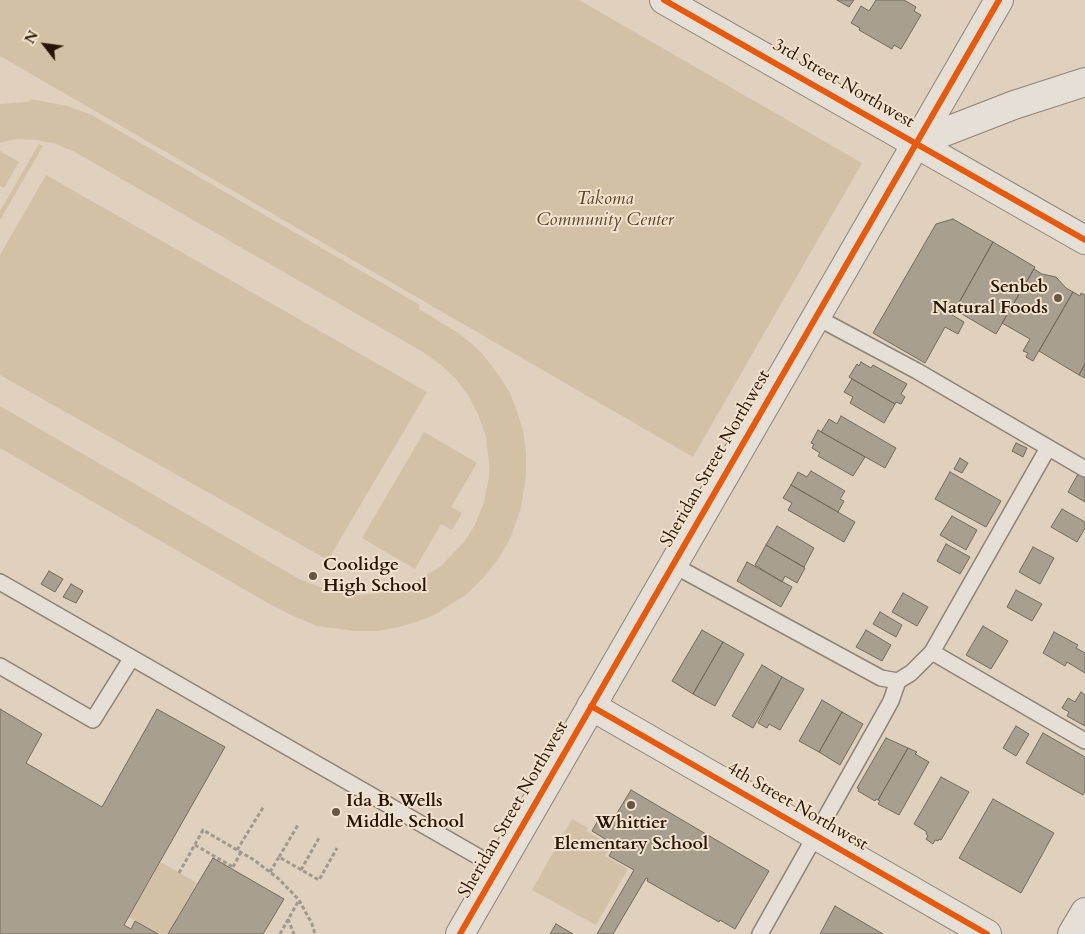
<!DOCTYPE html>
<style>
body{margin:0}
#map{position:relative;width:1085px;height:934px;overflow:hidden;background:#dfd1bd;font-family:Cardo,serif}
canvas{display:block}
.north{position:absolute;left:20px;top:20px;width:50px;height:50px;-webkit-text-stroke:4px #f3e3cc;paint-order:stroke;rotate:300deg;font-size:14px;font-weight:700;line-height:20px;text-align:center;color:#261504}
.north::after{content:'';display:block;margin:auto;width:18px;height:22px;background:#261504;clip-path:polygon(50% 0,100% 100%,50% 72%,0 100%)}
</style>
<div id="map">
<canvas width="1085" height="934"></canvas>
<div class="north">N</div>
</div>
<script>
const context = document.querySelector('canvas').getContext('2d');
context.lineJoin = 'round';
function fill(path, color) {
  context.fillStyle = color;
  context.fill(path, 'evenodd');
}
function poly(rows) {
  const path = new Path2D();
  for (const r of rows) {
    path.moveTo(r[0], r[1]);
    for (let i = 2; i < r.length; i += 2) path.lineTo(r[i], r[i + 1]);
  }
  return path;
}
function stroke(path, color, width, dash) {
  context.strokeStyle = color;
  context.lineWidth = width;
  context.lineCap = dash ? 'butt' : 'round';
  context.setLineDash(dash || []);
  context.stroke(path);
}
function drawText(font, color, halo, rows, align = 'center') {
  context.font = font + ' Cardo,serif';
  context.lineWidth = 4;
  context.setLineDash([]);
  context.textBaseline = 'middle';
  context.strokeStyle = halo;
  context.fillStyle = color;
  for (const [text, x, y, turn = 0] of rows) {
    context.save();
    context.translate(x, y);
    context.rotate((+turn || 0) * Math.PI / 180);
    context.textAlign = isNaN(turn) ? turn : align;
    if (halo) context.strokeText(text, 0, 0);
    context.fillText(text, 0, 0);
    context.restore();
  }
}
const green = poly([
 [0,0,579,0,862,163,693,457,0,56],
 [31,99,67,106,92,115,420,305,419,309,460,334,481,352,500,377,510,393,517,411,523,431,526,452,526,475,521,508,510,539,499,558,484,577,467,594,434,615,416,622,395,628,376,631,355,631,317,626,291,615,266,602,0,448,0,406,299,579,328,590,359,595,380,593,410,585,441,566,464,542,475,525,484,502,489,477,489,464,486,437,478,414,468,395,456,379,441,365,423,352,73,151,53,143,37,140,15,139,0,143,0,104,28,102],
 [39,144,43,146,0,220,0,211],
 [0,151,19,162,4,188,0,186],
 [46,175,427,392,328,560,0,375,0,255],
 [424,432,477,463,451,507,462,513,452,530,441,524,415,569,362,538],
 [572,819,588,828,586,831,611,845,605,856,628,869,596,925,532,890],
 [161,862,197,883,168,934,158,934,129,917]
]);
const building = poly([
 [837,0,854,0,849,7,837,0],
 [876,0,904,0,916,7,914,11,921,15,901,49,894,45,892,49,859,30,860,28,851,23,861,6,869,11,876,0],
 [953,219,993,242,952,315,964,322,958,334,945,327,925,363,873,333,936,224,953,219],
 [993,242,1035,267,996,334,955,310,993,242],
 [1034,269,1042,274,1056,277,1066,288,1073,292,1033,361,1026,357,1028,353,1023,351,1030,339,1002,323,1034,269],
 [1073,292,1080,296,1081,293,1085,295,1085,364,1079,375,1039,351,1073,292],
 [861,362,871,368,873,365,907,384,901,394,905,397,901,404,896,402,895,404,849,377,857,364,859,366,861,362],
 [1085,364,1085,378,1079,375,1085,364],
 [852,379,895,404,884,423,850,403,853,397,844,392,852,379],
 [841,416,896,448,885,468,821,432,829,419,837,424,841,416],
 [818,430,865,457,853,476,818,456,820,453,812,448,814,444,811,443,818,430],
 [1016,443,1027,448,1023,457,1012,451,1016,443],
 [960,458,968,463,962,473,954,469,960,458],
 [811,471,845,491,840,499,844,501,838,512,791,485,798,472,807,477,811,471],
 [950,472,1001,501,986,527,935,499,950,472],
 [1078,474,1085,478,1085,502,1068,492,1078,474],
 [791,485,855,522,844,542,788,510,792,503,783,498,791,485],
 [1062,509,1085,522,1085,528,1077,542,1051,527,1062,509],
 [952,516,977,530,966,550,940,535,952,516],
 [777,526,814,548,804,567,766,545,777,526],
 [946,544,970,557,960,574,937,561,946,544],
 [766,545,805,568,797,583,785,576,782,582,755,565,766,545],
 [1033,547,1054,558,1040,584,1019,572,1033,547],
 [747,562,792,587,781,607,737,581,747,562],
 [49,571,63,579,55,592,41,584,49,571],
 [71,584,83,591,76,603,63,597,71,584],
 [1016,590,1042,604,1032,621,1007,607,1016,590],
 [903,593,928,607,917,626,892,612,903,593],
 [880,612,902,625,896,637,873,624,880,612],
 [983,626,1008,641,991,669,966,655,983,626],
 [702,630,723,642,693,694,672,681,702,630],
 [866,630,891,645,882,661,856,647,866,630],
 [1054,632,1078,645,1076,648,1085,653,1085,673,1067,662,1065,666,1043,653,1054,632],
 [723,642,744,654,715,706,693,694,723,642],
 [762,665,782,677,753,728,732,716,762,665],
 [782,677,804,689,780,730,769,724,767,728,758,723,782,677],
 [1081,692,1085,695,1085,726,1067,716,1069,712,1062,708,1068,698,1075,702,1081,692],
 [822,700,842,712,819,752,799,741,822,700],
 [0,709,42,734,26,763,102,807,157,709,225,747,124,925,131,929,135,921,158,934,0,934,0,709],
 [842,712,863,724,840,765,819,752,842,712],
 [1016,726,1029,734,1016,756,1003,748,1016,726],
 [1043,733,1085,757,1085,791,1083,795,1026,763,1043,733],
 [886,738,908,748,878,800,876,799,875,801,858,791,859,789,857,788,886,738],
 [908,748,917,752,915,754,929,762,899,815,878,804,880,801,878,800,908,748],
 [941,777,969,792,941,840,939,839,938,841,935,840,933,844,926,839,928,836,926,834,927,832,914,824,941,777],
 [631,790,769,871,735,929,720,920,719,922,647,881,648,879,646,878,613,934,597,934,634,870,609,856,615,845,592,831,600,817,611,823,631,790],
 [993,799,1054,833,1021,893,959,858,993,799],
 [213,858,284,899,263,934,168,934,213,858],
 [835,906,883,934,820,934,835,906],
 [556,924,573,934,550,934,556,924]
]);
const path = poly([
 [195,845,233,867,232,869],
 [237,850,264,806],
 [279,857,298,825],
 [233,867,241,852],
 [301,870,319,838],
 [270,872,279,857,319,880,337,848],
 [179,873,203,830,254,860,279,879,299,900,312,924,315,934],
 [288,919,294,934],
 [280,934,299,900]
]);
const service = poly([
 [816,317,917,371,1085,469],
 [673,565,881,678,898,681,911,673,932,652,1048,448],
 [0,582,498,868],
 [932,652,1085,741],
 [0,666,93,720,131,659],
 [760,934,880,721,891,701,898,681]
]);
const minor = poly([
 [916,143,1014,105,1085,82],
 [591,706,987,934],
 [1072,934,1085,912]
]);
const tertiary = poly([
 [664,0,1085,240],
 [460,934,999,0]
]);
const cycleway = poly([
 [664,0,1085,240],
 [591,706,987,934],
 [460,934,999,0]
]);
const markers = [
 [1058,298,5,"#675745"],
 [313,576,5,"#675745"],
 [631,805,5,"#675745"],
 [336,812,5,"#675745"]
];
const streetNames = [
 ["3rd Street Northwest",843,84,30],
 ["Sheridan Street Northwest",716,459,-60],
 ["4th Street Northwest",797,807,30],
 ["Sheridan Street Northwest",514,810,-60]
];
const parkNames = [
 ["Takoma",605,200],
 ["Community Center",605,221]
];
const poiNames = [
 ["Senbeb",1048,288,"right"],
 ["Natural Foods",1048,309,"right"],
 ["Coolidge",323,566],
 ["High School",323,587],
 ["Ida B. Wells",346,802],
 ["Middle School",346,823],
 ["Whittier",631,824,"center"],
 ["Elementary School",631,845,"center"]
];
fill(green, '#d3c1a6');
fill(building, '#a99f91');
stroke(building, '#736a5d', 1);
stroke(service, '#8e8376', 18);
stroke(minor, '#8e8376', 30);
stroke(tertiary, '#8e8376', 30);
stroke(path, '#a09990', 3, [4, 2.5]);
stroke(service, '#e5dfd5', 15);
stroke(minor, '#e5dfd5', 28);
stroke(tertiary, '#e5dfd5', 28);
stroke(cycleway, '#e8590c', 6);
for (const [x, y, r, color] of markers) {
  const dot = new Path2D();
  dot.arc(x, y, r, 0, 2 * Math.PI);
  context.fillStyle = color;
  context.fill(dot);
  stroke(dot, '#f3e3cc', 2);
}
drawText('18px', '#261504', '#f3e3cc', streetNames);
drawText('italic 18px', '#57452f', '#f3e3cc', parkNames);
drawText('bold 18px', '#261504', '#f3e3cc', poiNames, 'left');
</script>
